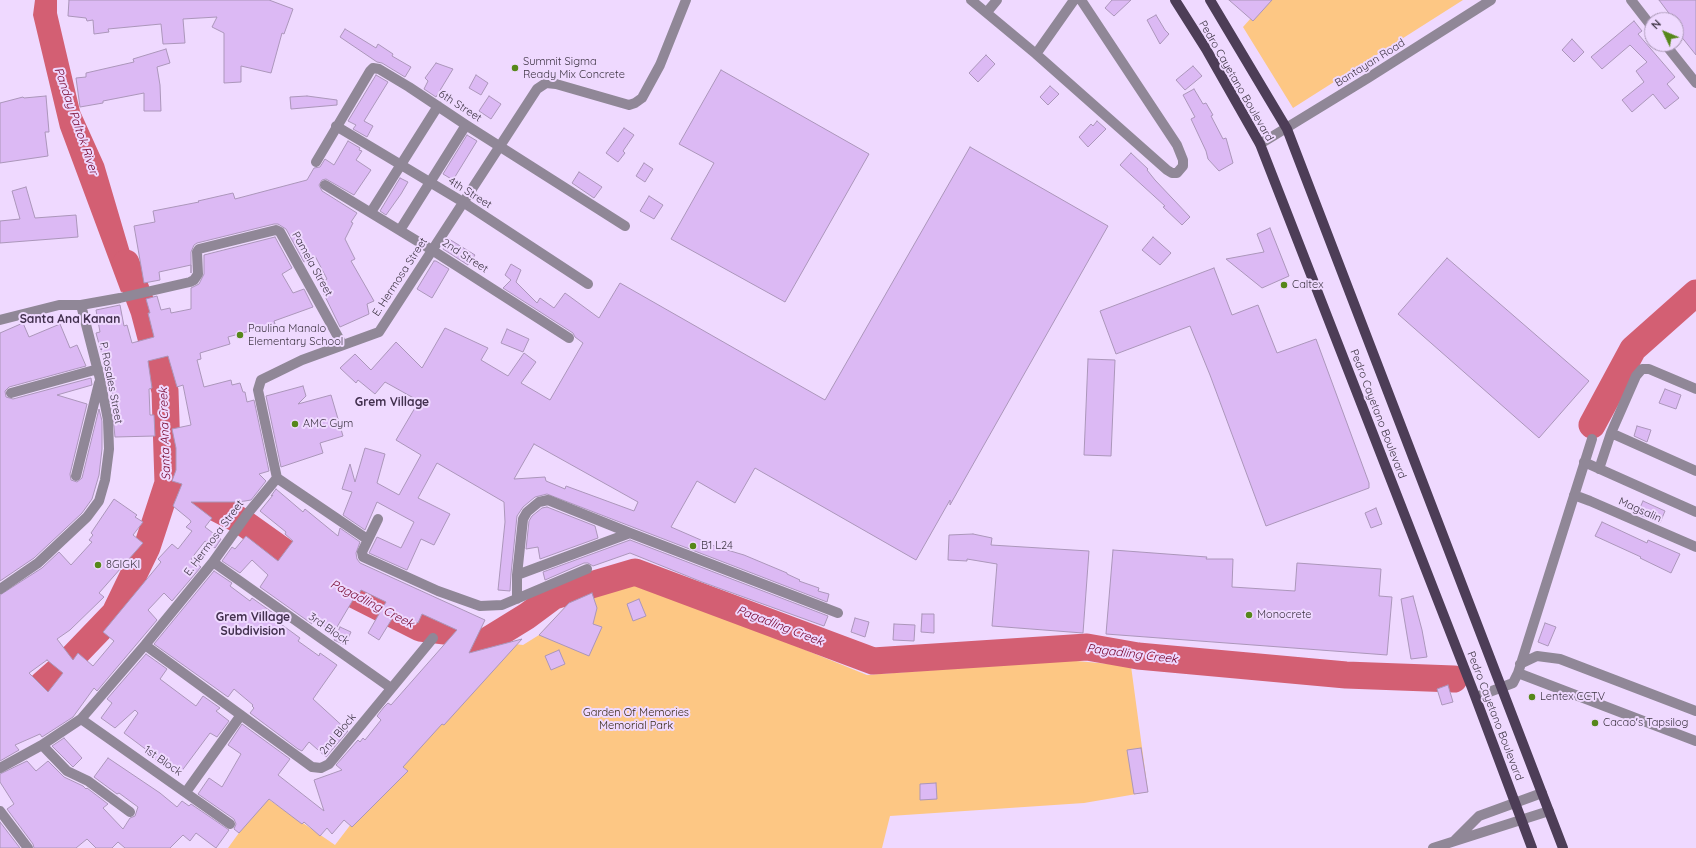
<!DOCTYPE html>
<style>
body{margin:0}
#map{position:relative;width:1696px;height:848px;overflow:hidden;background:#efd9ff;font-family:Quicksand,sans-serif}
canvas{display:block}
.north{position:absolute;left:1644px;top:12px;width:40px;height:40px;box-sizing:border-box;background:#efd9ff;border:1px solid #a897b4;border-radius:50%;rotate:314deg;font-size:11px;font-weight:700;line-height:16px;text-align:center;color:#3e3544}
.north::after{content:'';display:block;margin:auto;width:14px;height:18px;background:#56871a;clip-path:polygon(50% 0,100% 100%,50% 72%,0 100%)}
</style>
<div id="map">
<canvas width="1696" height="848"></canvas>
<div class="north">N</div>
</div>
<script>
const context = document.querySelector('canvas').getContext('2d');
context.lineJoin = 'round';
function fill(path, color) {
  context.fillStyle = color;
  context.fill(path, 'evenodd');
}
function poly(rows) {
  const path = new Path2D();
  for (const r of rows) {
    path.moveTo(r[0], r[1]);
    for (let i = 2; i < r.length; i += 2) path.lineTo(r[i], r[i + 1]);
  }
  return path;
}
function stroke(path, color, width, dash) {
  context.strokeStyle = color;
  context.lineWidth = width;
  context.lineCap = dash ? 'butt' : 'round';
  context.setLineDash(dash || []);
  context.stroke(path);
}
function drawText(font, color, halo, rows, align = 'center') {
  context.font = font + ' Quicksand,sans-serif';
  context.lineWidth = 4;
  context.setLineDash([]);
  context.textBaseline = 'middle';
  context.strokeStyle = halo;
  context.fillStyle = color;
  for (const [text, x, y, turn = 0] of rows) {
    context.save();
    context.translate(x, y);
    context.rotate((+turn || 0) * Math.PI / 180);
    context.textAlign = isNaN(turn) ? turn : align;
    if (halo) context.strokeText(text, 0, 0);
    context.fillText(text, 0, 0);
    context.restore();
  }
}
const green = poly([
 [1267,0,1463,0,1293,108,1243,27],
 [641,583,867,675,1066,660,1131,666,1148,792,1084,803,890,816,882,848,228,848,265,797,335,845,485,649,506,643,523,645,539,635,569,603,592,593]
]);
const water = poly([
 [35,0,57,0,57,13,80,111,104,164,140,286,121,292,60,128,33,15]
]);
const river = poly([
 [1592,425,1633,349,1696,293],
 [168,483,241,521,321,578,420,628,453,632,480,645,527,616,554,596,635,572,873,661,1087,647,1138,656,1346,675,1454,679],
 [0,718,42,685,67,663,115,613,147,547,168,483,165,391,144,311,126,263]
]);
const building = poly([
 [69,0,269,0,293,9,284,34,282,33,271,73,241,66,241,82,224,83,224,33,212,27,217,17,183,19,185,43,163,44,161,24,108,29,109,32,94,34,93,20,87,21,86,18,68,16,69,0],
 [1112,0,1131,0,1114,16,1105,8,1112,0],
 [1229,0,1272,0,1253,21,1229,0],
 [1659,0,1696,0,1696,55,1676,30,1676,20,1674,20,1659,0],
 [1156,15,1165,30,1169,34,1160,44,1147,20,1156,15],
 [1634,21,1642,31,1638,34,1675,77,1667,84,1679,98,1665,109,1653,94,1632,112,1622,100,1644,82,1636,71,1647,62,1630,45,1602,69,1591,57,1634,21],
 [345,29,376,48,378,44,393,54,392,56,411,67,405,77,382,63,377,62,340,37,345,29],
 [1572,39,1584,52,1574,62,1562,50,1572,39],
 [166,49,170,63,157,67,160,85,161,111,144,111,144,93,103,101,103,103,80,107,76,78,86,77,86,73,134,62,133,59,166,49],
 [986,55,995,64,978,82,969,73,986,55],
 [436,63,453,69,436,97,424,89,428,81,425,78,436,63],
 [1193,66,1202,76,1185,90,1176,80,1193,66],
 [721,70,869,154,785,302,671,239,714,163,679,144,721,70],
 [376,75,388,82,364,121,373,126,367,137,353,129,356,125,348,121,376,75],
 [476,75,488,83,481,95,469,88,476,75],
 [1050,86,1059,94,1048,105,1040,97,1050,86],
 [1194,89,1203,104,1206,103,1213,115,1211,116,1223,139,1226,138,1233,163,1219,171,1208,159,1206,151,1191,119,1195,117,1183,95,1194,89],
 [46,96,49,132,45,132,48,156,0,163,0,103,23,97,24,98,46,96],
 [307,96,337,100,337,105,291,109,290,97,307,96],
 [489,96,501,104,491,119,479,111,489,96],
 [1097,121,1106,129,1088,147,1079,137,1091,124,1093,126,1097,121],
 [624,128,634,135,623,151,625,153,618,162,606,153,624,128],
 [467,135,477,141,453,180,443,174,467,135],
 [348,141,360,148,359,150,362,151,356,160,371,170,354,195,326,179,322,180,319,185,322,191,357,213,351,222,353,223,345,239,355,259,351,261,374,301,367,304,369,314,340,327,319,284,327,279,315,256,304,262,286,229,278,224,274,224,197,243,194,245,191,252,191,273,191,265,159,272,160,280,144,283,134,226,155,222,153,211,199,202,198,201,233,193,235,199,307,180,314,168,320,167,325,159,334,165,348,141],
 [970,147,1108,226,950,505,950,500,916,560,755,468,735,503,697,481,671,527,717,547,744,555,787,573,787,574,800,580,799,581,819,588,818,591,829,594,827,602,547,494,535,497,523,507,517,516,511,574,510,591,498,590,505,522,504,502,437,463,418,498,450,514,434,545,421,539,407,570,369,553,377,537,401,548,414,522,377,502,365,530,343,515,352,492,342,489,350,464,355,482,365,448,385,454,377,483,399,495,421,455,396,440,419,401,385,382,375,394,358,380,356,383,340,368,355,354,371,370,396,342,422,368,445,328,488,348,481,360,508,376,524,353,536,362,521,383,550,400,583,343,575,337,573,333,503,288,511,280,505,275,511,264,521,270,516,282,537,303,540,298,554,308,565,293,599,318,620,283,825,400,970,147],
 [534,444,638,502,634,511,566,486,565,489,546,481,545,477,514,479,534,444],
 [1131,153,1148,169,1147,170,1155,180,1190,217,1182,225,1163,207,1165,206,1120,165,1131,153],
 [644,163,653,169,645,182,636,176,644,163],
 [579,172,602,187,594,198,572,183,579,172],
 [400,178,408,182,401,194,386,215,380,211,400,178],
 [26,187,35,218,76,215,78,237,0,243,0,221,20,219,12,191,26,187],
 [649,196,663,205,654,219,640,211,649,196],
 [1270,228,1289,276,1262,288,1226,259,1264,252,1257,234,1270,228],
 [275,237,292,268,282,274,293,293,304,289,313,307,274,321,275,324,228,337,230,344,200,353,201,359,197,360,204,387,231,380,232,385,240,383,243,392,245,392,247,402,254,400,269,471,259,474,266,481,251,500,239,502,191,502,212,518,205,527,221,539,215,548,205,541,191,559,201,567,172,601,164,593,148,610,157,620,97,691,94,688,73,717,42,737,40,734,15,745,19,750,0,761,0,595,42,568,59,552,71,565,92,542,89,540,93,535,91,533,114,499,137,515,135,517,143,522,133,535,143,543,99,593,104,597,70,630,57,639,73,660,78,653,93,666,114,641,103,632,161,562,158,559,172,544,178,549,192,531,186,527,191,522,190,520,173,506,182,484,172,481,176,470,176,448,172,429,191,425,183,385,177,387,168,356,148,361,152,388,149,389,150,415,154,415,155,436,115,437,112,408,116,406,96,333,100,332,96,310,120,305,124,326,127,325,132,343,154,337,148,313,150,313,146,299,157,296,161,310,170,308,171,313,191,309,191,288,199,284,204,274,204,255,275,237],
 [47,660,63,673,48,692,29,673,47,660],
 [1153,237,1171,253,1160,265,1142,250,1153,237],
 [449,239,475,255,468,265,443,249,449,239],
 [1447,258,1589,381,1539,438,1398,314,1447,258],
 [434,261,436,261,449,269,432,298,417,289,434,261],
 [1214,268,1232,315,1258,305,1277,353,1316,339,1369,483,1369,488,1266,526,1210,375,1190,326,1116,354,1100,311,1214,268],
 [23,323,29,337,60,324,70,348,77,345,86,366,9,387,5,391,6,397,13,399,91,378,92,385,57,395,87,404,70,474,71,480,77,482,82,478,99,409,102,421,102,449,99,475,92,499,82,513,34,558,0,581,0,333,23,323],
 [507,329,529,339,523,352,501,343,507,329],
 [1088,359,1115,360,1111,456,1084,455,1088,359],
 [303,386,306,396,298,404,331,395,343,436,320,443,323,453,281,467,266,396,303,386],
 [1665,389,1681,395,1676,409,1659,403,1665,389],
 [1637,426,1651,430,1647,442,1634,436,1637,426],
 [276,489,303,512,305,509,338,536,340,528,360,542,356,553,357,559,360,563,485,620,469,653,522,639,444,725,442,724,403,767,408,771,352,827,344,820,332,834,327,828,320,836,304,822,302,824,269,799,239,833,234,829,236,824,234,819,198,794,209,778,222,787,241,754,228,745,242,724,290,759,278,775,324,811,314,780,342,770,336,765,358,740,360,742,363,738,365,740,381,720,377,716,384,707,388,703,391,705,457,630,422,614,418,623,395,614,379,640,368,633,386,602,361,590,359,594,357,593,334,632,314,620,312,624,260,587,268,575,252,560,240,573,222,561,232,547,235,549,246,536,278,561,293,541,285,534,286,532,260,511,273,495,271,496,276,489],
 [1643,501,1665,511,1660,523,1637,514,1643,501],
 [547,507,595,526,598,538,540,559,538,547,526,549,529,521,532,516,542,508,547,507],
 [1376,508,1382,524,1371,528,1365,513,1376,508],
 [1602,522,1647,543,1648,540,1680,554,1671,573,1640,558,1641,557,1595,536,1602,522],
 [973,534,992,538,991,545,1089,551,1083,633,992,626,997,564,967,559,967,561,948,560,949,535,973,534],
 [630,540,828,616,824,626,702,582,630,553,593,566,588,563,584,563,545,580,543,572,630,540],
 [1113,550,1207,557,1206,559,1233,559,1232,587,1295,591,1297,563,1381,569,1379,596,1392,597,1387,655,1106,634,1113,550],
 [214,571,232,583,230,586,250,601,252,598,276,615,274,619,300,638,298,641,319,656,320,653,337,665,313,699,348,731,326,757,309,742,302,751,298,749,250,713,254,708,252,706,253,705,234,689,228,697,154,644,214,571],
 [592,593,597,608,593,624,602,627,589,656,539,635,569,603,592,593],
 [1413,596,1422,630,1427,657,1411,659,1401,599,1413,596],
 [639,599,646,616,633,621,627,604,639,599],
 [922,614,934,614,934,633,921,632,922,614],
 [855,618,869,622,865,637,851,632,855,618],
 [1545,623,1556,627,1548,646,1538,642,1545,623],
 [894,624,915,625,914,641,893,640,894,624],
 [340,627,351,632,345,645,334,640,340,627],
 [559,650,565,664,551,670,545,656,559,650],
 [146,654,167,669,160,679,196,706,203,696,220,708,216,711,229,721,217,737,210,733,178,776,147,753,148,751,124,733,138,713,135,710,115,728,101,718,112,703,107,699,146,654],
 [1448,685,1453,702,1442,705,1437,689,1448,685],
 [64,738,82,758,73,767,52,746,64,738],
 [1141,748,1148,792,1134,794,1127,750,1141,748],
 [108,758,160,793,177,807,182,801,189,806,191,804,229,830,216,848,196,833,190,841,183,835,170,848,125,848,118,842,112,848,96,848,87,839,76,848,34,848,33,844,7,809,14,804,0,782,0,774,27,761,36,771,48,761,64,777,83,786,86,789,87,788,108,804,103,808,123,829,130,818,135,816,138,807,119,793,117,794,94,777,108,758],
 [936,783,937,799,920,800,920,784,936,783],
 [0,822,20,848,0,848,0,822]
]);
const minor = poly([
 [971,0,1036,54,1167,170,1172,173,1177,173,1183,166,1183,160,1177,145,1081,0],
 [1631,0,1652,27],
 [987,12,997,0],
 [1665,44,1696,83],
 [1036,54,1074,0],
 [336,126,463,202,588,284],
 [1260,144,1368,78,1491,0],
 [316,162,370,71,373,68,379,69,409,87,466,125,625,226],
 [325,185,432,250,569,338],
 [371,212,438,106],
 [400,230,466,125],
 [0,320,59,305,81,305,120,298,190,282,194,280,198,274,197,252,199,249,276,230,280,232,342,344],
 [11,393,98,369],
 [1611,433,1696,471],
 [1584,462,1696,512],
 [1599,469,1611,433,1636,376,1642,369,1649,369,1696,389],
 [76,476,99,383],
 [277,478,258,390,261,380,302,360,379,332,537,89,546,83,556,84,629,105,635,103,642,98,660,65,686,0],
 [277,478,367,539],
 [1574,495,1590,501,1696,547],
 [378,519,362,552,363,557,438,591,480,606,502,605,587,569],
 [213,562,391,688],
 [517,575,630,533],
 [0,589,38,563,87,517,99,501,105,480,109,449,108,420,100,379,81,305],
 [517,599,517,575,523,519,527,512,539,502,548,500,630,533,838,613],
 [145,645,312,767,321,768,329,764,433,638],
 [1520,664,1537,656,1560,659,1696,711],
 [1518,673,1696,741],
 [1476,697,1513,683,1518,673,1592,439],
 [81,719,230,824],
 [42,745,67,771,88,781,130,812],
 [0,768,42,745,81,719,145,645,213,562,248,513,277,478],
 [186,792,241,715],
 [0,811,28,848],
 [1455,840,1479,816,1542,793],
 [1433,848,1549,811]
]);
const major = poly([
 [1175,0,1206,49,1260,144,1472,688,1532,848],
 [1210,0,1287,129,1563,848]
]);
const markers = [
 [515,68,4,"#56871a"],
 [1284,285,4,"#56871a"],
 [240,335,4,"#56871a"],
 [295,424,4,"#56871a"],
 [693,546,4,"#56871a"],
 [98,565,4,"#56871a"],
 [1249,615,4,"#56871a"],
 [1532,697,4,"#56871a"],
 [1595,723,4,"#56871a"]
];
const poiNames = [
 ["Summit Sigma",523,62],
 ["Ready Mix Concrete",523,75],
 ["Caltex",1292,285],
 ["Paulina Manalo",248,329],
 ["Elementary School",248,342],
 ["AMC Gym",303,424],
 ["B1 L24",701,546],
 ["8GIGKI",106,565],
 ["Monocrete",1257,615],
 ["Lentex CCTV",1540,697],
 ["Cacao's Tapsilog",1603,723]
];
const streetNames = [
 ["Bantayan Road",1370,63,-32],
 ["Pedro Cayetano Boulevard",1236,81,60],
 ["6th Street",460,106,33],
 ["4th Street",470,193,32],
 ["2nd Street",465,256,33],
 ["Pamela Street",312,264,61],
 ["E. Hermosa Street",400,277,-57],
 ["P. Rosales Street",111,383,79],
 ["Pedro Cayetano Boulevard",1378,414,69],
 ["Magsalin",1640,510,24],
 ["E. Hermosa Street",214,538,-53],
 ["3rd Block",329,629,35],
 ["Pedro Cayetano Boulevard",1495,716,69],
 ["2nd Block",338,734,-50],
 ["1st Block",163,761,35]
];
const parkNames = [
 ["Garden Of Memories",636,713],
 ["Memorial Park",636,726]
];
const waterNames = [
 ["Panday Paltok River",76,121,71],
 ["Santa Ana Creek",165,434,-92],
 ["Pagadling Creek",372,604,27],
 ["Pagadling Creek",780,626,21],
 ["Pagadling Creek",1132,654,7]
];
const neighbourhoodNames = [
 ["Santa Ana Kanan",70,319],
 ["Grem Village",392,402],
 ["Grem Village",253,617],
 ["Subdivision",253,631]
];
fill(green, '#fdc784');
fill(water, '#d35f73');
stroke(river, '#d35f73', 27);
fill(building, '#dcb9f4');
stroke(building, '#ab96ba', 1);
stroke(minor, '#908797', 10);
stroke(major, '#4d3d57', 10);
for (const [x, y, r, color] of markers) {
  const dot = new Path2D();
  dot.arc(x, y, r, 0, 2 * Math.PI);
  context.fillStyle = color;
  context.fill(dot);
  stroke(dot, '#efd9ff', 1.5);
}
drawText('11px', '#3e3544', '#efd9ff', poiNames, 'left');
drawText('11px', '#3e3544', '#efd9ff', streetNames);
drawText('11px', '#382918', '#efd9ff', parkNames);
drawText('italic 12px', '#75022a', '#efd9ff', waterNames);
drawText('bold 12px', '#42304e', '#efd9ff', neighbourhoodNames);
</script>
